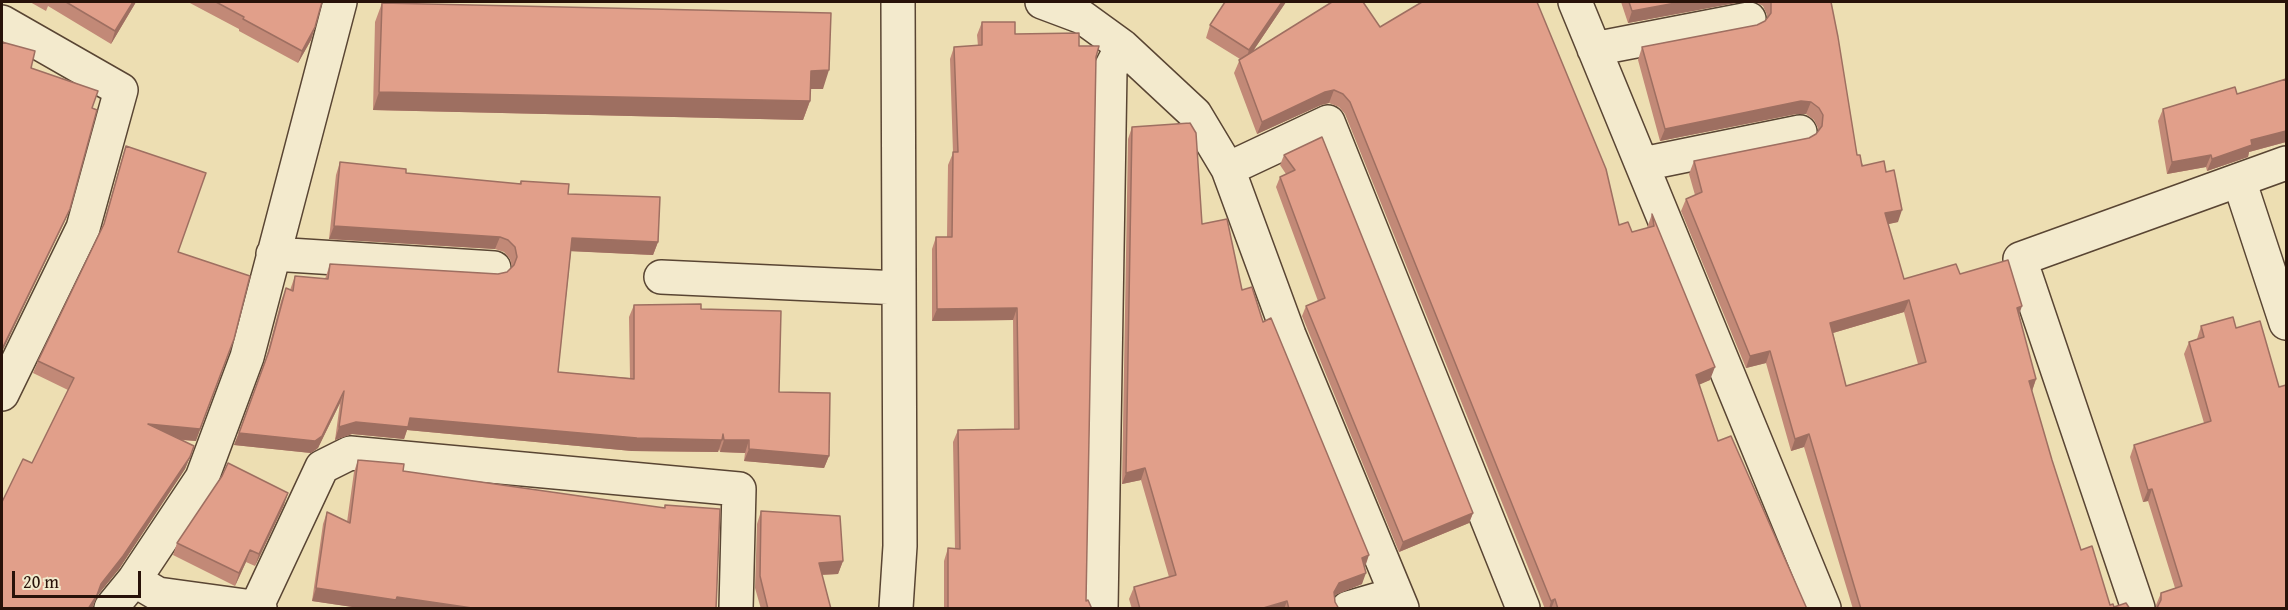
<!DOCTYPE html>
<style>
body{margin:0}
#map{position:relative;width:2288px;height:610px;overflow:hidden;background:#eddeb2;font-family:"Gentium Book Plus",serif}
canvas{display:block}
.frame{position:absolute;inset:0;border:3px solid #281209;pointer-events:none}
.scale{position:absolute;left:12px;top:571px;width:129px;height:27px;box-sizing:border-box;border:3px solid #281209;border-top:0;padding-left:8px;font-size:18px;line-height:21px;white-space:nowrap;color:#281209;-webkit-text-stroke:4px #f3eacd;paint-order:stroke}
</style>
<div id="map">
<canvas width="2288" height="610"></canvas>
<div class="frame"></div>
<div class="scale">20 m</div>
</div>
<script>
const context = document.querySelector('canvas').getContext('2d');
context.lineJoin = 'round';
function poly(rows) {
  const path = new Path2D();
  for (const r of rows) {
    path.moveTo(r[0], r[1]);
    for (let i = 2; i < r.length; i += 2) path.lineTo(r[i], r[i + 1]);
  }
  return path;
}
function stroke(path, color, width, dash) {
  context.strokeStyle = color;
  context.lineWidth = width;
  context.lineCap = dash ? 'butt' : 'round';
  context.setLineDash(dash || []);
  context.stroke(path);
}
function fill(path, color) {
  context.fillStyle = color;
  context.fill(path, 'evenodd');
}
const street = poly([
 [1042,2,1082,17,1122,46,1195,114,1228,169,1289,335,1402,608],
 [1575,2,1824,608],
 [2,22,121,90,83,228,2,394],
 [1594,49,1749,19],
 [1643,164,1800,132],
 [1228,169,1328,122,1523,608],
 [2239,180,2286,323],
 [273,254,494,268],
 [661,277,899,288],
 [134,580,158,594,260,608],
 [111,608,134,580,202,478,247,357,340,2],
 [256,608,322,467,350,453,739,489,736,608],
 [896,608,900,546,898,2],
 [1101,608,1110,70,1122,46],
 [1348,608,1396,594],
 [2138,608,2020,259,2286,163]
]);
const wall = poly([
 [30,2,136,2,111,44,48,6,46,11],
 [188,2,322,2,315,27,311,40,298,63,239,31,239,29],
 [1286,2,1253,51,1380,27,1619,225,1632,232,1647,228,1652,214,1710,380,1699,384,1718,441,1807,609,1545,609,1345,114,1339,107,1329,103,1321,105,1257,134,1234,73,1240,59,1206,38,1210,25],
 [1621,2,1741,2,1628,23],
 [1755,2,1831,2,1857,155,1898,222,1888,224,1904,279,1960,274,2019,315,2036,379,2032,391,2052,460,2081,550,2110,605,2114,607,2130,609,1853,609,1804,447,1791,451,1766,363,1746,368,1681,211,1686,199,1695,195,1689,174,1694,161,1809,138,1816,134,1818,132,1818,128,1814,120,1806,114,1796,114,1660,141,1638,60,1642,47,1757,25,1765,21,1767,19,1767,15,1763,6],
 [1904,312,1918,364,1846,386,1833,333],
 [382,3,823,89,810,89,810,101,803,120,373,110,375,22],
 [982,22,1015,34,1079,46,1096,57,1086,601,1092,609,944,609,944,561,948,548,955,549,953,442,958,430,1014,429,1013,320,932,321,932,249,936,237,947,237,948,165,953,153,950,59,954,47,978,46,977,35],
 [2286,79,2286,142,2249,152,2248,157,2207,171,2206,167,2167,174,2158,121,2163,109,2237,94],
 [1132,127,1202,224,1263,322,1364,567,1362,584,1335,595,1335,602,1339,609,1132,609,1129,599,1134,587,1169,577,1141,480,1122,484,1128,139],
 [1322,137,1473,513,1469,523,1399,552,1302,316,1306,306,1318,301,1276,187,1280,177,1286,174,1280,165,1284,155],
 [126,146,178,252,196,441,181,440,194,446,185,469,119,569,97,596,92,609,2,609,32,463,68,390,33,373,38,361,102,229,122,158],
 [340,162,406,173,519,184,521,181,568,194,658,242,653,255,571,251,558,372,630,378,629,317,634,305,701,309,779,392,829,456,824,468,744,461,745,453,720,452,719,449,718,452,632,451,407,430,404,439,352,434,335,440,340,403,318,448,311,453,234,445,265,362,281,301,286,288,290,290,295,276,325,279,330,264,498,274,507,272,512,268,510,259,504,252,495,249,329,239,336,175],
 [2201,326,2236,328,2279,387,2286,609,2156,608,2156,605,2161,593,2175,588,2148,501,2143,502,2130,457,2134,445,2204,423,2184,354,2189,342,2197,339],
 [358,460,403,471,664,508,665,505,716,609,366,609,312,601,323,524,327,512,347,522,354,472],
 [284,505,255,566,246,562,235,586,173,555,177,543],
 [761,511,843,561,838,574,822,575,831,609,761,609,755,588,757,524]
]);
const shadedWall = poly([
 [133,2,136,2,111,44,115,31],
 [1282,2,1286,2,1245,63,1249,50],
 [1681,2,1741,2,1628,23,1632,11],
 [315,27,311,40,298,63,302,51],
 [829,70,823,89,804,89,811,71],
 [1334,90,1329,103,1321,105,1257,134,1262,122,1325,92],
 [379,92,810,101,803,120,373,110],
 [1801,101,1811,102,1806,114,1796,114,1660,141,1665,129],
 [2286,131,2286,142,2249,152,2248,157,2207,171,2212,159,2251,140],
 [2211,155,2206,167,2167,174,2172,162],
 [70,209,65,221,2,352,2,349],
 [1902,210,1898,222,1880,226,1885,213],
 [334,226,500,237,495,249,329,239],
 [572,238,658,242,653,255,567,251],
 [1909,300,1904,312,1826,335,1830,323],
 [2022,306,2018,318,2017,308],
 [1017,308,1013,320,932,321,937,309],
 [234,339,196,441,143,436,148,424],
 [1770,351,1766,363,1746,368,1750,356],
 [1715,367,1710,380,1692,388,1696,375],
 [2036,379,2032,391,2029,381],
 [344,391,340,403,318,448,311,453,234,445,239,433],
 [410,418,722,440,718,452,632,451,407,430,404,439,352,434,335,440,339,427,356,422],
 [1809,434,1804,447,1791,451,1795,439],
 [724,440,749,440,745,453,720,452],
 [749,449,829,456,824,468,744,461],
 [190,457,185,469,119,569,97,596,92,609,88,609,101,584],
 [1145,468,1141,480,1122,484,1126,473],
 [2152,489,2148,501,2143,502,2148,490],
 [288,493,284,505,255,566,259,554],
 [1473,513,1469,523,1399,552,1403,542],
 [250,550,246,562,235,586,239,573],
 [1369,555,1365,567,1362,558],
 [843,561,838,574,815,575,819,563],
 [1366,573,1362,584,1335,595,1330,604,1334,592,1339,583],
 [316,588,397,597,479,609,366,609,312,601],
 [1555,599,1551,609,1549,609,1551,601],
 [1287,601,1284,609,1260,609]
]);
const building = poly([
 [66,2,133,2,115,31,66,2],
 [216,2,322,2,315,27,302,51,243,19,244,17,216,2],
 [1225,2,1282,2,1249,50,1210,25,1225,2],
 [1332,2,1363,2,1380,27,1422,2,1537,2,1606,169,1619,225,1628,222,1632,232,1654,226,1652,214,1715,367,1696,375,1718,441,1731,436,1807,609,1558,609,1555,599,1551,601,1350,102,1343,94,1334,90,1325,92,1262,122,1239,60,1332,2],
 [1629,2,1681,2,1632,11,1629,2],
 [1771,2,1831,2,1838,37,1857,155,1860,155,1862,166,1884,161,1886,172,1894,170,1902,210,1885,213,1904,279,1956,264,1960,274,2008,260,2022,306,2017,308,2036,379,2029,381,2052,460,2081,550,2092,546,2110,605,2113,604,2114,607,2126,603,2130,609,1861,609,1809,434,1795,439,1770,351,1750,356,1686,199,1702,192,1694,161,1809,138,1816,134,1822,126,1823,115,1819,108,1811,102,1801,101,1665,129,1642,47,1757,25,1765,21,1771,13,1771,2],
 [1909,300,1926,362,1846,386,1830,323,1909,300],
 [382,3,831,13,829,70,811,71,810,101,379,92,382,3],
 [982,22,1015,22,1015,34,1079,33,1079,46,1099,46,1096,57,1086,601,1088,600,1092,609,948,609,948,548,960,549,958,430,1019,429,1017,308,937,309,936,237,952,237,953,152,958,152,954,47,982,45,982,22],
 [2,42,35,51,31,68,98,91,92,108,97,110,70,209,2,349,2,42],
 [2286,79,2286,131,2251,140,2252,145,2212,159,2211,155,2172,162,2163,109,2235,87,2237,94,2286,79],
 [1190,123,1196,133,1202,224,1227,219,1242,290,1252,287,1263,322,1271,318,1369,555,1362,558,1366,573,1339,583,1334,592,1335,602,1339,609,1289,609,1287,601,1260,609,1140,609,1134,587,1176,575,1145,468,1126,473,1132,127,1190,123],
 [1322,137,1473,513,1403,542,1306,306,1325,298,1280,177,1295,170,1284,155,1322,137],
 [126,146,206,173,178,252,250,276,234,339,200,429,148,424,194,446,190,457,123,556,101,584,97,595,88,609,2,609,2,502,23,459,32,463,74,378,38,361,104,224,126,146],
 [340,162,406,169,406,173,521,184,521,181,569,184,568,194,660,197,658,242,572,238,558,372,634,379,634,305,701,304,701,309,781,311,779,392,830,393,829,456,749,449,749,440,724,440,723,434,722,440,637,438,410,418,408,427,356,422,339,427,344,391,322,436,315,441,239,433,269,351,286,288,293,291,295,276,328,279,330,264,498,274,507,272,514,265,517,257,515,247,508,240,500,237,334,226,340,162],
 [2233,317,2236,328,2260,321,2279,387,2286,385,2286,609,2155,609,2157,608,2161,600,2161,593,2182,586,2152,489,2148,490,2134,445,2211,421,2189,342,2204,337,2201,326,2233,317],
 [358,460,404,464,403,471,629,503,665,508,665,505,720,509,716,609,479,609,397,597,396,600,316,588,327,512,350,523,358,460],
 [228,463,288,493,259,554,250,550,239,573,177,543,222,476,228,463],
 [761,511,840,516,843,561,819,563,831,609,768,609,760,576,761,511]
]);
stroke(street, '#594533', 36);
stroke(street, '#f3eacd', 33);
fill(wall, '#c28977');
fill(shadedWall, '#9e6f61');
fill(building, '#e19f8a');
stroke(building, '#9e6f61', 1.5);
</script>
